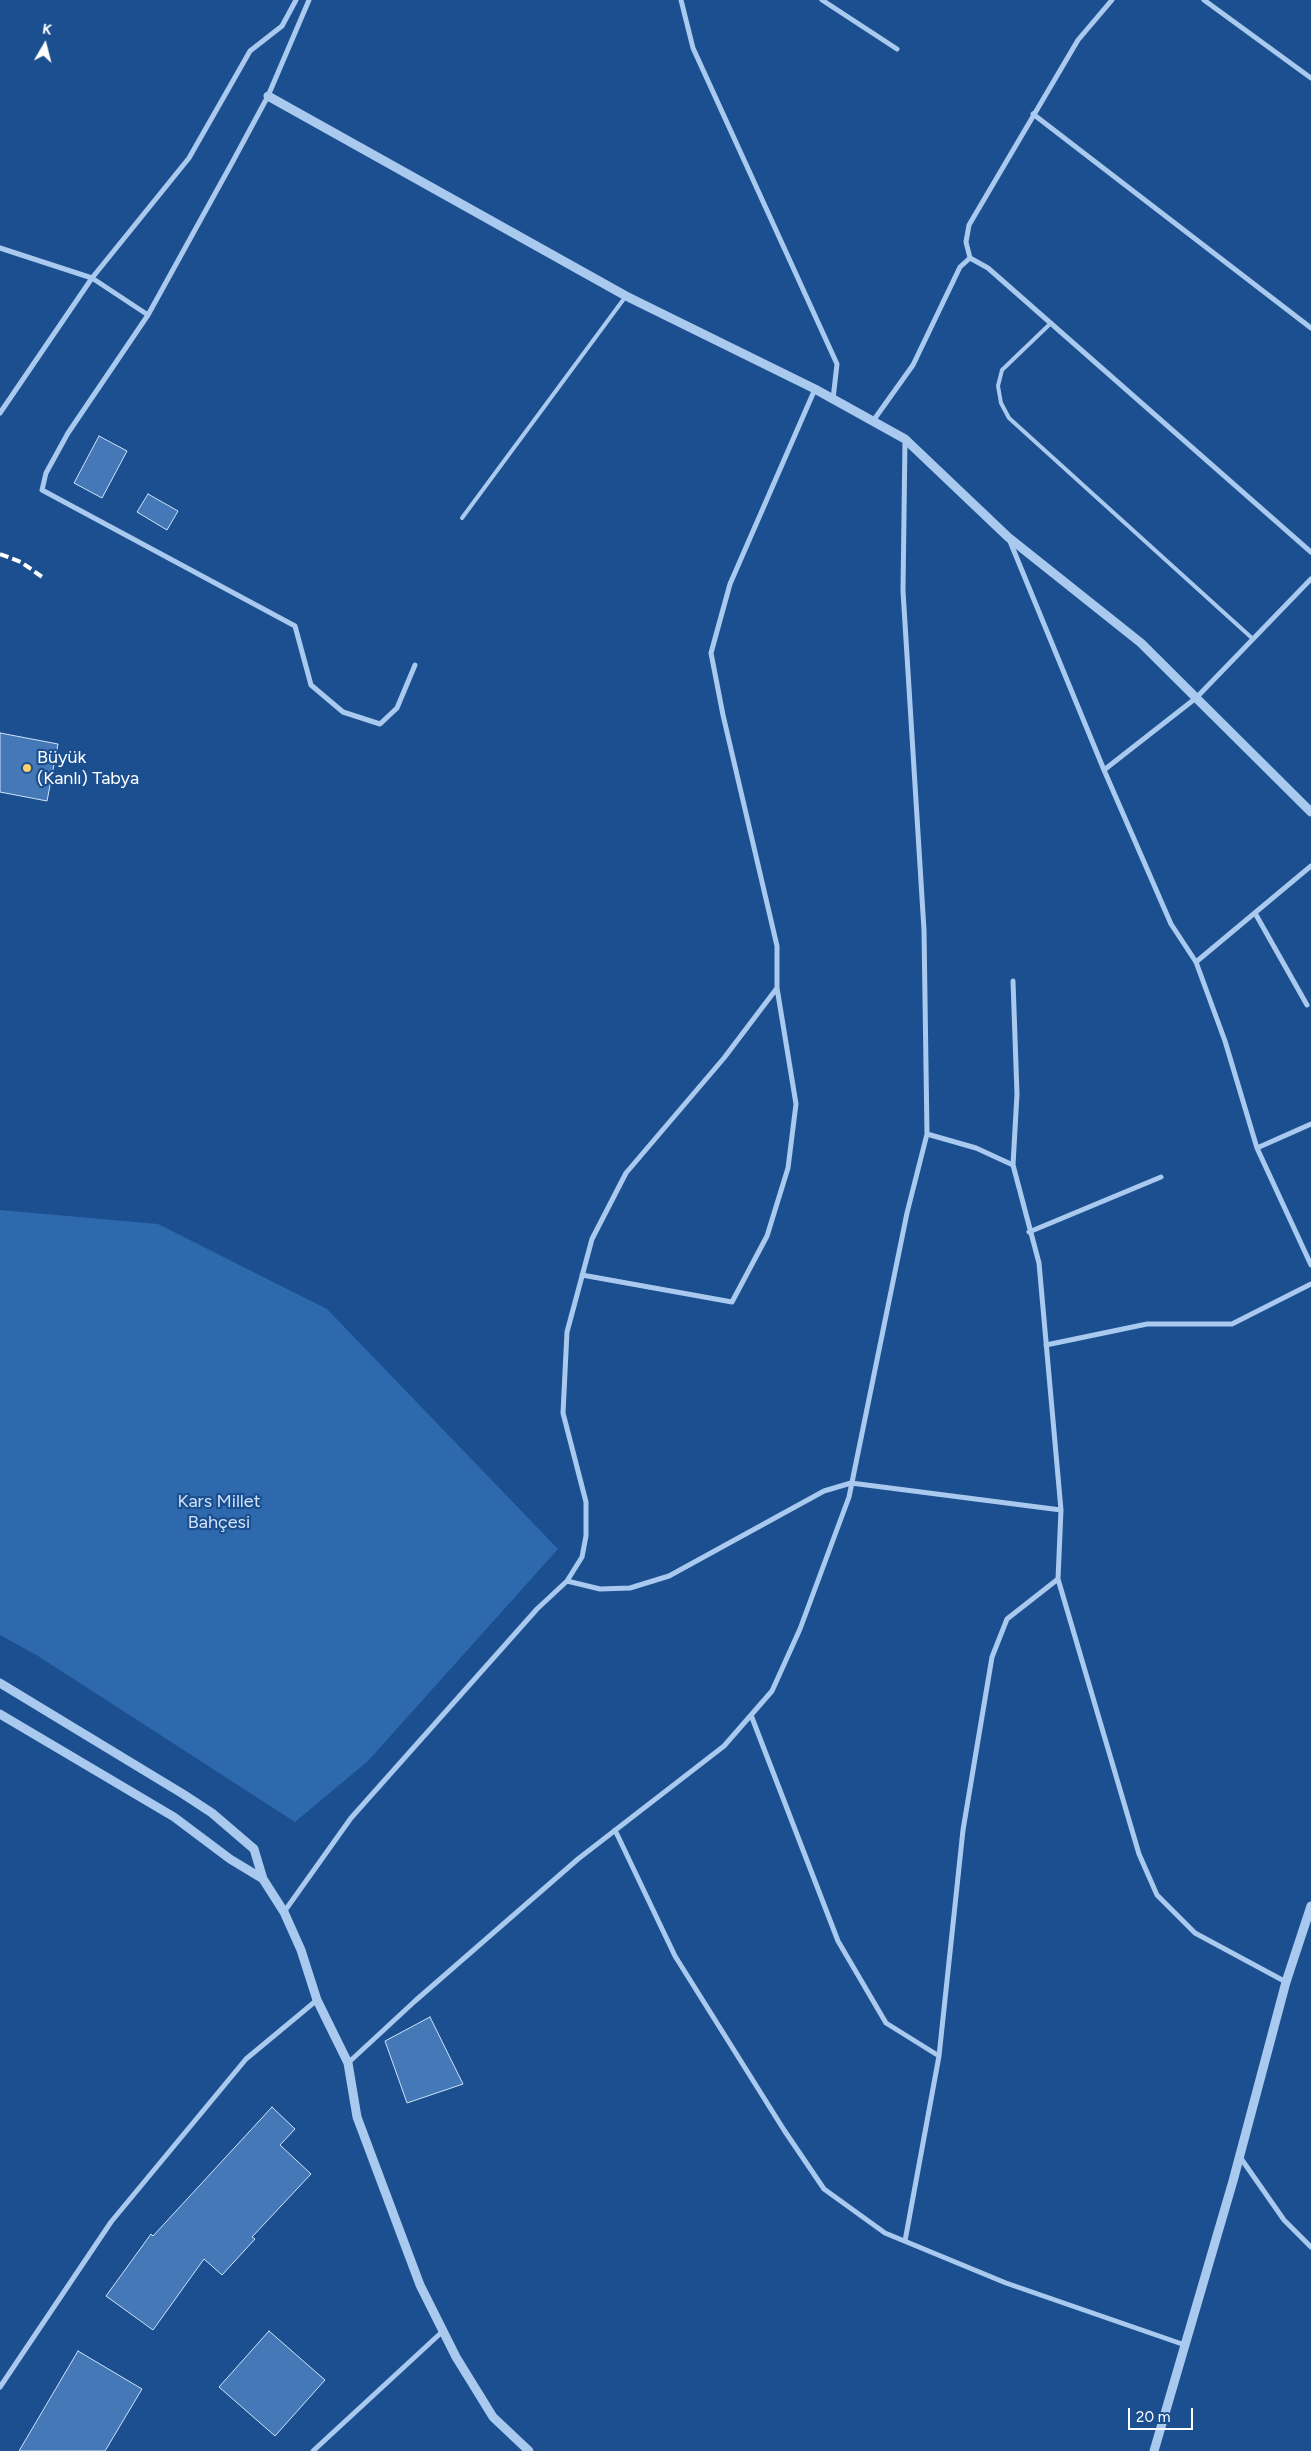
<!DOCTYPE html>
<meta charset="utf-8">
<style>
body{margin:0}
#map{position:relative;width:1311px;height:2451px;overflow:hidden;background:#1b4f8f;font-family:Figtree,sans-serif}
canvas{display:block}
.north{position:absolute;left:20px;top:20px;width:50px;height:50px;-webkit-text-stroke:4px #1b4f8f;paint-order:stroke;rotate:8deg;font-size:14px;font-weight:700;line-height:20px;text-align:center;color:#fff}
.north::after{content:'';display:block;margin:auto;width:18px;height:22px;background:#fff;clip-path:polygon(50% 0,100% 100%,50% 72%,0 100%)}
.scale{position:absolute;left:1128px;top:2408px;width:65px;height:22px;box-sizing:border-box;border:2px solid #fff;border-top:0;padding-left:6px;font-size:15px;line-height:18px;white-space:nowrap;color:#fff;-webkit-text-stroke:4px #1b4f8f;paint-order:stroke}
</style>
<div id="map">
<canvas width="1311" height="2451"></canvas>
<div class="north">K</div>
<div class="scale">20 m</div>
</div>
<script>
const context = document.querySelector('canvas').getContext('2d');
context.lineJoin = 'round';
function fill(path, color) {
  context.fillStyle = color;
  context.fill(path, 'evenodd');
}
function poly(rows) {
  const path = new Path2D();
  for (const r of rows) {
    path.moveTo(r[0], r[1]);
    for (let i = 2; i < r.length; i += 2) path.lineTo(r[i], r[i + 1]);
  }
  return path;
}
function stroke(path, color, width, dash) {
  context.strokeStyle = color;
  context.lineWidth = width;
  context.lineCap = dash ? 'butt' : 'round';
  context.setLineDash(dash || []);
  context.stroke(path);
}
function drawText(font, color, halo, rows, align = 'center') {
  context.font = font + ' Figtree,sans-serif';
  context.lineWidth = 4.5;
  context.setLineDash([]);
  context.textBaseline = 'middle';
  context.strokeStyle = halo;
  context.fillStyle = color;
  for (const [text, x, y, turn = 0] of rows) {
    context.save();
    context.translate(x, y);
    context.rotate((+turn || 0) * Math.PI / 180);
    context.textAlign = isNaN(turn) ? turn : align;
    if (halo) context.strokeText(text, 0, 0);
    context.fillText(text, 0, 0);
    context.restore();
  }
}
const green = poly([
 [0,1210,158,1224,327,1309,558,1549,368,1761,295,1822,38,1656,0,1635]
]);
const building = poly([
 [99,436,127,451,102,498,74,483,99,436],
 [148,494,178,511,167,530,137,512,148,494],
 [0,733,58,744,47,801,0,792,0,733],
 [430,2017,463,2084,407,2103,385,2041,430,2017],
 [272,2107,295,2129,280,2145,311,2174,252,2237,255,2239,222,2275,204,2259,153,2330,106,2296,151,2234,153,2236,272,2107],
 [269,2331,325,2380,275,2436,219,2387,269,2331],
 [78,2351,142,2389,105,2451,19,2451,78,2351]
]);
const service = poly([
 [1051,323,1002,370,998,386,1001,403,1009,418,1253,639],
 [462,518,626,296]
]);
const minor = poly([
 [309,0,268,96,233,161,148,315,68,433,46,473,42,490,295,626,311,685,343,712,380,724,397,708,415,665],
 [681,0,693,48,837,364,833,399],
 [822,0,897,49],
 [1112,0,1078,40,969,225,966,242,970,258,988,268,1311,552],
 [1204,0,1311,78],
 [1033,114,1311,328],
 [0,248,92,278,148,315],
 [0,413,92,278,189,158,250,51,282,26,296,0],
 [873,421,913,365,960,267,970,258],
 [1009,539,1104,770,1171,924,1196,962,1225,1041,1257,1148,1311,1265],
 [1104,770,1196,698,1311,579],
 [1255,913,1307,1005],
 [1196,962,1311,866],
 [1013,981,1017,1094,1013,1165,1039,1263,1061,1510,1058,1579,1139,1854,1157,1895,1195,1933,1286,1982],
 [927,1134,976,1148,1013,1165],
 [1257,1148,1311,1124],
 [1029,1232,1161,1177],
 [582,1275,732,1302,767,1236,788,1168,796,1104,777,988],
 [1046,1345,1147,1324,1232,1324,1311,1284],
 [567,1581,600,1589,630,1588,669,1576,824,1491,851,1483,1061,1510],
 [751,1715,838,1941,886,2023,939,2056],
 [615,1830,675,1956,784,2130,824,2189,885,2233,1006,2283,1185,2345],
 [284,1912,351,1818,537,1609,567,1581,582,1557,586,1536,586,1502,563,1413,567,1332,592,1239,626,1173,724,1058,777,988,777,946,723,715,711,653,730,584,815,389],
 [348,2063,415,2001,578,1859,724,1746,772,1691,800,1629,849,1497,907,1213,927,1134,924,930,903,591,905,440],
 [1240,2157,1284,2220,1311,2247],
 [905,2241,939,2056,963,1830,992,1657,1007,1619,1058,1579],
 [0,2387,111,2222,246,2059,317,2000],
 [313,2451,443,2331]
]);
const tertiary = poly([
 [268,96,626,296,815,389,905,439,1008,537,1141,643,1311,812],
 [0,1683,183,1794,212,1813,254,1849,263,1879,284,1912,301,1950,317,2000,348,2063,357,2117,420,2285,456,2357,493,2417,529,2451],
 [0,1714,174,1817,230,1859,263,1879],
 [1154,2451,1233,2181,1286,1982,1311,1906]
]);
const rail = poly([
 [0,554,21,562,45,579]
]);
const markers = [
 [27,768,5,"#ffd166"]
];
const poiNames = [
 ["Büyük",37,758],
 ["(Kanlı) Tabya",37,779]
];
const parkNames = [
 ["Kars Millet",219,1502],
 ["Bahçesi",219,1523]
];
fill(green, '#2e69ad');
fill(building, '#4478b7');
stroke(building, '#cfe3fa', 1);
stroke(service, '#a9c9ee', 4);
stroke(minor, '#a9c9ee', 5);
stroke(tertiary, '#a9c9ee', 9);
stroke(rail, '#fff', 4, [9, 4]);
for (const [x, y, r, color] of markers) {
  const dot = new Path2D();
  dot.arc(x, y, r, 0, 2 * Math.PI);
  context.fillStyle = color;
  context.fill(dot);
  stroke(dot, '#1b4f8f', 2);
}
drawText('18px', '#fff', '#1b4f8f', poiNames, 'left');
drawText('18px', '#cfe3fa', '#1b4f8f', parkNames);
</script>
